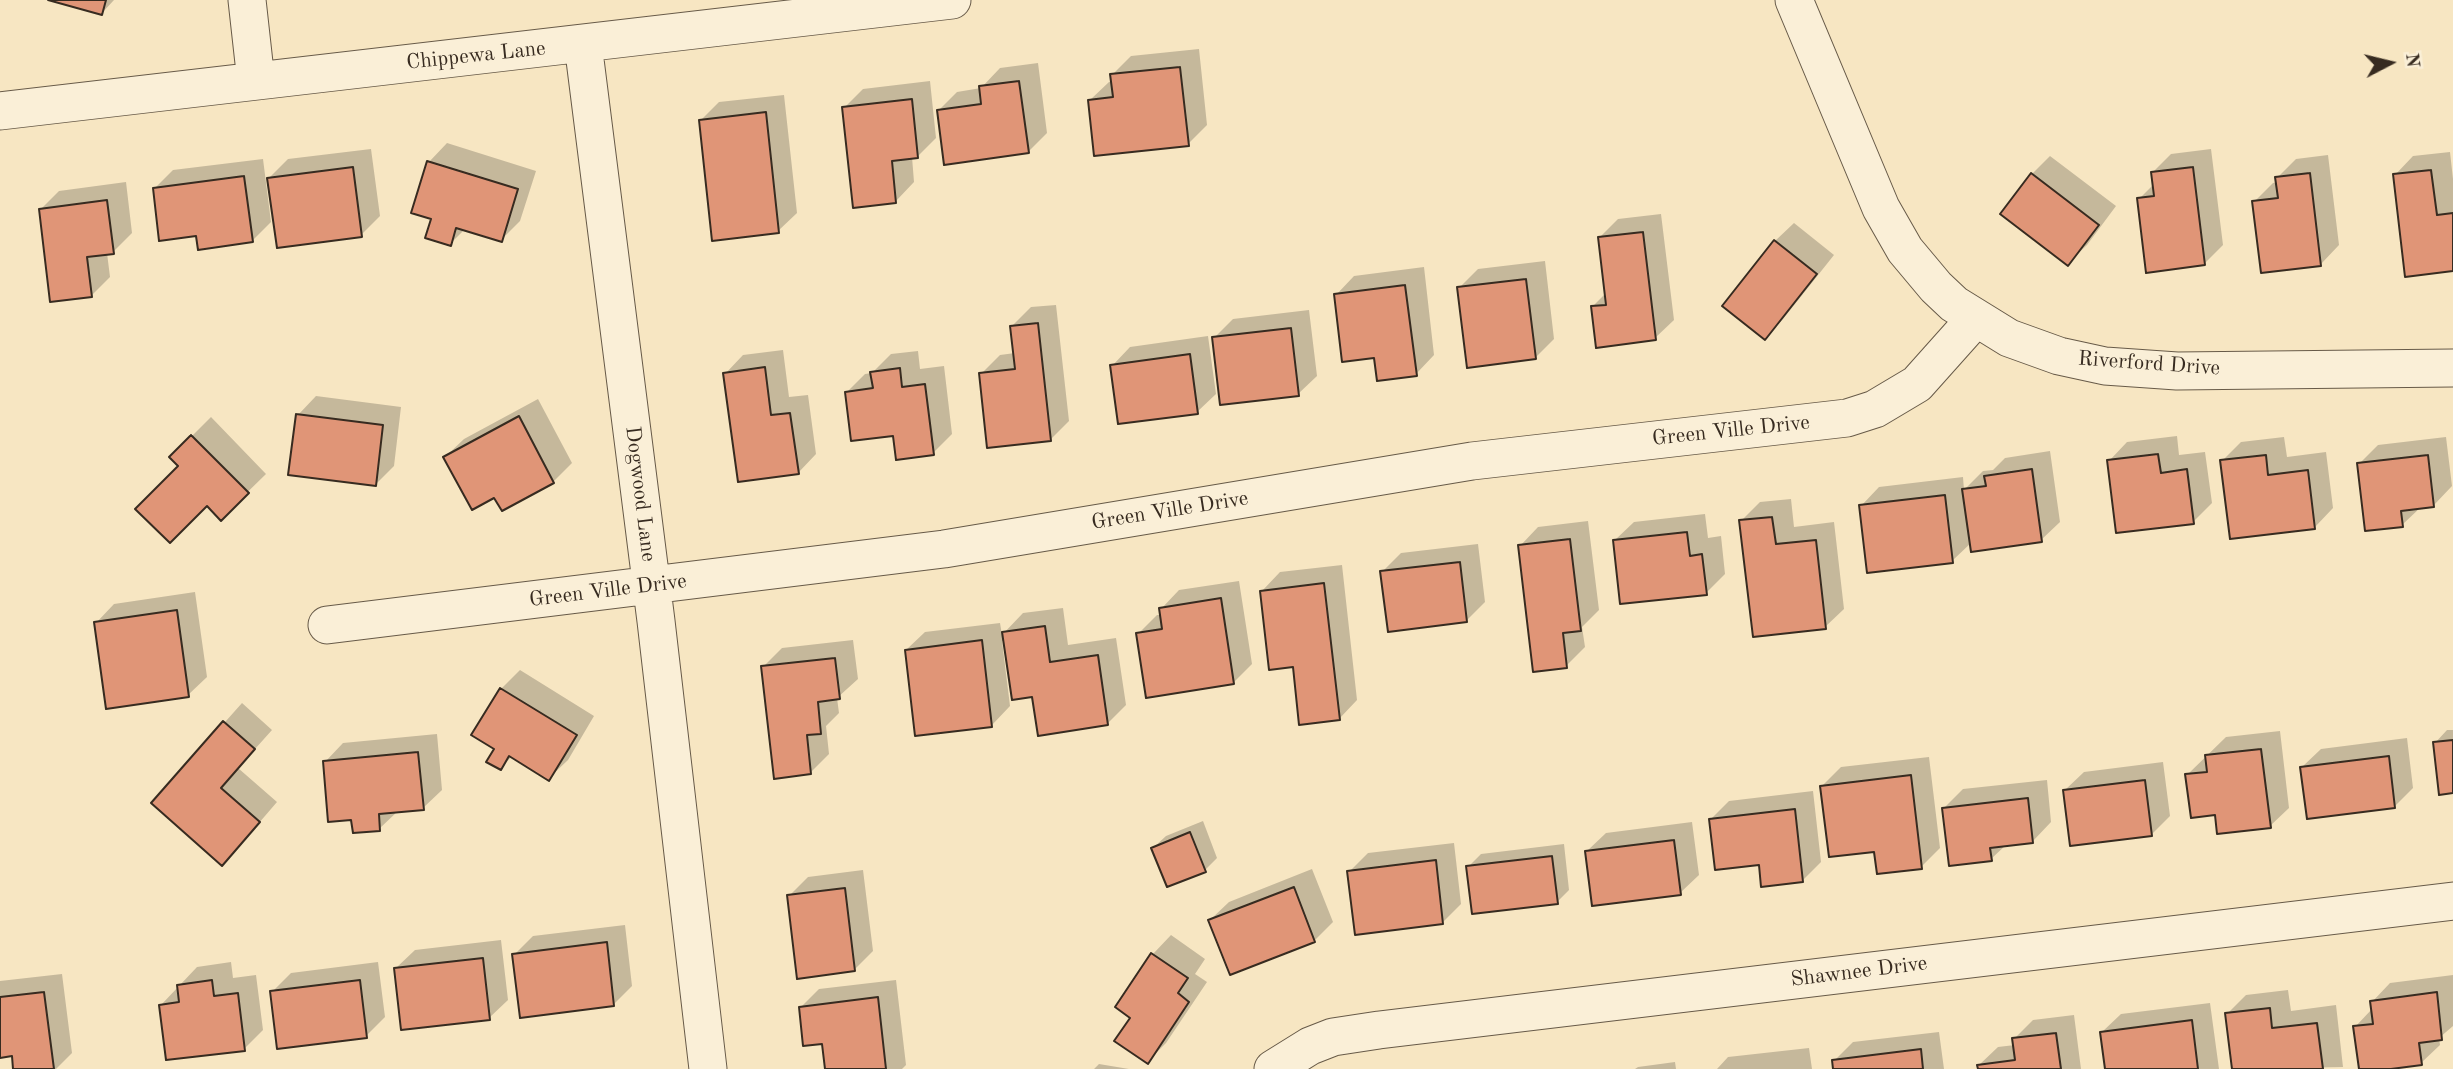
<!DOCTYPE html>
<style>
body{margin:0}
#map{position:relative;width:2453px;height:1069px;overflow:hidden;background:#f7e6c2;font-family:"Old Standard TT",serif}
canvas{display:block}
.north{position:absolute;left:2355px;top:28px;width:70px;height:70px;-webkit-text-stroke:5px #faefd7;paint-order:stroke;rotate:83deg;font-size:19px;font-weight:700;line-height:28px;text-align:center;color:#372b20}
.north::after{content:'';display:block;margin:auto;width:24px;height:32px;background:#372b20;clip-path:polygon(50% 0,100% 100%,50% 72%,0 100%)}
</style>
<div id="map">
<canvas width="2453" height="1069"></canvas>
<div class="north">N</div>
</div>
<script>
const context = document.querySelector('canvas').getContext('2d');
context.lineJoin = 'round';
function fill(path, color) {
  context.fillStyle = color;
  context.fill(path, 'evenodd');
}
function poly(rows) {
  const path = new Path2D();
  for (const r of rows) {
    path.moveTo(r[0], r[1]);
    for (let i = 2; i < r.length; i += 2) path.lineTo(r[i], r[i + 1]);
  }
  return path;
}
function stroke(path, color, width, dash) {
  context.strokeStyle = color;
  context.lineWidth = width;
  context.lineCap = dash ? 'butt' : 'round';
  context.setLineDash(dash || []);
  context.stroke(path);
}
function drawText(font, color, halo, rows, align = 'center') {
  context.font = font + ' "Old Standard TT",serif';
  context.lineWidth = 5;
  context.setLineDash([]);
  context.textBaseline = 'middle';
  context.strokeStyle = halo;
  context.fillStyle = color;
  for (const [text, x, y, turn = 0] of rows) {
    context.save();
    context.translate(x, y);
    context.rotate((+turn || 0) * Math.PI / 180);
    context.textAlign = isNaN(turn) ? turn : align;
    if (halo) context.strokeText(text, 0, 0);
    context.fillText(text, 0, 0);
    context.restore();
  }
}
const shadow = poly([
 [55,0,114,0,102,13],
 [1199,49,1207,125,1188,144,1090,100,1109,82,1113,81,1112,75,1131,56],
 [1038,63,1047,133,1028,152,939,110,957,92,981,88,1000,68],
 [930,81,936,138,918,156,912,157,914,182,896,201,844,108,863,89],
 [784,95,797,213,778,231,700,121,719,102],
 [447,143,536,171,520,221,501,240,465,229,450,244,433,218,429,162],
 [371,149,380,216,361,235,269,178,288,159],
 [2211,149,2223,245,2204,264,2139,199,2154,184,2153,172,2171,154],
 [2450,152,2453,179,2453,269,2395,175,2413,156],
 [2328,155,2339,245,2321,264,2254,202,2273,183,2278,182,2277,178,2296,159],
 [2050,156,2116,206,2087,245,2068,263,2032,174],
 [263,159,271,222,252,241,197,234,154,189,173,170],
 [126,182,132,233,113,252,107,253,110,277,91,296,41,209,59,191],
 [1661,214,1674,320,1655,338,1592,307,1606,293,1599,238,1618,219],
 [1794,223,1834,255,1783,319,1765,338,1775,241],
 [1545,261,1554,339,1536,357,1459,288,1478,269],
 [1424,267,1434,355,1416,374,1375,356,1336,295,1354,276],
 [1056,305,1069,421,1050,440,981,374,1000,355,1015,353,1012,326,1031,307],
 [1309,310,1317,376,1298,394,1214,338,1233,319],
 [1208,336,1216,394,1197,412,1112,366,1130,347],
 [783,350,789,397,808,395,816,454,798,473,725,374,743,355],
 [918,351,920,369,944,366,952,434,933,453,847,392,865,374,872,373,891,354],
 [316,396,401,407,394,466,375,485,298,415],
 [538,399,572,463,553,482,495,495,445,457,464,439],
 [211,417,266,474,221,518,171,457],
 [2177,436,2179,455,2205,452,2212,503,2193,522,2109,461,2127,442],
 [2284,437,2287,457,2326,452,2333,508,2315,527,2222,461,2241,442],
 [2446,437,2452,486,2434,505,2421,507,2402,525,2359,464,2378,445],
 [2050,451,2060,522,2041,540,1972,542,1952,561,1861,506,1879,487,1963,477,1964,490,1983,471,1993,470,2005,458],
 [1791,499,1794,527,1834,522,1844,609,1825,627,1741,521,1760,502],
 [1705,514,1708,538,1721,536,1725,574,1706,593,1615,540,1634,522],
 [1588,521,1599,610,1582,627,1585,647,1566,666,1520,546,1538,527],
 [1478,544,1485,602,1466,621,1382,572,1401,553],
 [1342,565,1357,700,1339,719,1294,665,1262,591,1280,572],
 [1239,581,1252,664,1234,682,1138,634,1157,615,1162,615,1161,609,1179,590],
 [195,592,207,677,188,695,96,623,114,604],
 [1063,608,1068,645,1116,638,1126,705,1107,724,1033,695,1005,640,1002,641,1010,706,992,725,906,650,925,632,1000,623,1002,635,1023,613],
 [853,640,858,679,837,698,839,713,826,726,829,754,810,773,763,667,782,648],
 [520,670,594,716,568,760,549,778,512,756,501,768,497,748,474,734,501,689],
 [242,703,272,730,238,768,277,802,240,845,153,803],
 [2447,730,2453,730,2453,791,2435,743],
 [2280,731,2289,808,2270,826,2217,813,2187,775,2226,737],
 [437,734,442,790,423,808,398,811,379,829,353,818,325,762,343,743],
 [2407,738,2413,788,2394,807,2302,767,2321,749],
 [1929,757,1940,848,1921,867,1876,850,1822,786,1841,767],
 [2163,762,2170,816,2151,835,2065,790,2084,772],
 [2047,780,2051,822,2033,841,2007,844,1991,859,1944,808,1963,789],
 [1813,791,1821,862,1802,881,1760,863,1711,819,1729,801],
 [1203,821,1217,858,1205,870,1153,848,1166,836],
 [1692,822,1699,875,1680,893,1587,851,1606,833],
 [1454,843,1461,904,1443,922,1349,872,1368,853],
 [1564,844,1569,890,1557,902,1468,867,1481,854],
 [1312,869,1333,922,1314,941,1210,920,1229,902],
 [863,870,873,951,854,970,789,896,808,877],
 [625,925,632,986,614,1004,514,955,533,936],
 [1171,935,1205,959,1195,974,1207,982,1166,1043,1148,1061,1132,1017,1117,1007,1153,954],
 [501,940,508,1000,489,1018,396,968,415,950],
 [231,962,233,978,256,975,263,1030,244,1049,161,1005,197,967],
 [378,962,385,1017,366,1036,272,992,291,973],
 [62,974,72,1053,56,1069,15,1069,13,1054,0,1056,0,981],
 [2453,975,2453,1026,2439,1038,2440,1045,2421,1063,2361,1069,2355,1027,2372,1009,2372,1002,2390,983],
 [896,980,906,1065,902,1069,827,1069,824,1042,800,1008,819,989],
 [2288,990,2291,1011,2336,1005,2343,1067,2234,1069,2227,1014,2246,995],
 [2210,1003,2219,1069,2107,1069,2102,1032,2121,1014],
 [2074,1015,2081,1069,1979,1069,1979,1065,1998,1047,2015,1045,2014,1039,2033,1020],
 [1939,1032,1944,1069,1835,1069,1834,1061,1853,1042],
 [1809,1048,1812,1069,1717,1069,1728,1057],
 [1675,1062,1676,1069,1635,1069,1638,1067],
 [1099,1064,1129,1069,1094,1069]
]);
const building = poly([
 [48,0,106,0,102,15,48,0],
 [1180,67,1189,146,1094,156,1088,100,1113,97,1110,74,1180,67],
 [1019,81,1029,153,944,165,937,110,981,104,979,86,1019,81],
 [912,99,918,158,892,161,896,203,853,208,842,107,912,99],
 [766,112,779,233,712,241,699,120,766,112],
 [427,161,518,189,502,242,456,228,451,246,425,238,431,219,411,213,427,161],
 [353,167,362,237,277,248,267,178,353,167],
 [2193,167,2205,265,2146,273,2137,198,2154,196,2151,172,2193,167],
 [2431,170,2437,215,2453,213,2453,271,2405,277,2393,174,2431,170],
 [2031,173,2099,225,2068,266,2000,214,2031,173],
 [2310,173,2321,266,2261,273,2252,201,2278,198,2275,177,2310,173],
 [244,176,253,242,198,250,196,236,159,241,153,188,244,176],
 [107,200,114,254,87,257,92,297,50,302,39,209,107,200],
 [1643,232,1656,340,1596,348,1591,306,1606,305,1598,237,1643,232],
 [1774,240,1817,274,1765,340,1722,306,1774,240],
 [1526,279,1536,359,1467,368,1457,287,1526,279],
 [1405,285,1417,376,1377,381,1374,358,1342,362,1334,294,1405,285],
 [1038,323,1051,441,987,448,979,373,1015,369,1010,326,1038,323],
 [1291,328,1299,396,1220,405,1212,337,1291,328],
 [1190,354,1198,414,1118,424,1110,365,1190,354],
 [765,367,771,415,790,413,799,474,738,482,723,373,765,367],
 [900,368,902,387,925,384,934,455,896,460,893,436,851,441,845,392,873,388,870,372,900,368],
 [296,414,383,425,376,486,288,475,296,414],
 [519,416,554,483,502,511,494,498,472,510,443,457,519,416],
 [191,435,249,493,221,521,207,506,170,543,135,509,178,466,169,457,191,435],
 [2158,454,2161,473,2187,469,2194,524,2116,533,2107,460,2158,454],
 [2266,455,2268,475,2308,470,2315,529,2230,539,2220,460,2266,455],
 [2428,455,2434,507,2401,511,2403,527,2365,531,2357,463,2428,455],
 [2032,469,2042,542,1971,552,1962,489,1986,486,1984,476,2032,469],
 [1945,495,1953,563,1867,573,1859,505,1945,495],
 [1772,517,1776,544,1816,540,1826,629,1753,637,1739,520,1772,517],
 [1687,532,1690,556,1702,554,1707,595,1620,604,1613,540,1687,532],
 [1570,539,1581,631,1563,633,1567,668,1533,672,1518,545,1570,539],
 [1460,562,1467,622,1388,632,1380,571,1460,562],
 [1324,583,1340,720,1299,725,1293,667,1269,670,1260,591,1324,583],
 [1221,598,1234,684,1146,698,1136,633,1162,629,1159,608,1221,598],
 [177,610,189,697,106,709,94,622,177,610],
 [1045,626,1050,662,1098,655,1108,725,1038,736,1032,697,1012,700,1002,632,1045,626],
 [982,640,992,727,915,736,905,650,982,640],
 [835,658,840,699,818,702,821,734,807,735,811,774,774,779,761,666,835,658],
 [500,688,577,735,549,781,509,756,501,770,486,762,494,749,471,735,500,688],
 [223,721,255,749,221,788,260,822,222,866,151,803,223,721],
 [2453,740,2453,793,2439,795,2433,742,2453,740],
 [2261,749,2271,828,2217,834,2215,815,2191,818,2185,774,2207,772,2205,755,2261,749],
 [418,752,424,810,379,814,380,831,353,833,351,820,328,822,323,761,418,752],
 [2389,756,2395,808,2307,819,2300,767,2389,756],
 [1911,775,1922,869,1877,874,1874,852,1829,857,1820,786,1911,775],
 [2145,780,2152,836,2070,846,2063,790,2145,780],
 [2028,798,2033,843,1990,848,1992,861,1949,866,1942,808,2028,798],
 [1795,809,1803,882,1761,887,1759,865,1715,870,1709,819,1795,809],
 [1190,832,1206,872,1167,887,1151,848,1190,832],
 [1674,840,1681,895,1592,906,1585,851,1674,840],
 [1552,856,1558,904,1472,914,1466,866,1552,856],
 [1436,860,1443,924,1355,935,1347,871,1436,860],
 [1294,887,1315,942,1230,975,1208,920,1294,887],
 [845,888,855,971,797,979,787,895,845,888],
 [607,942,614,1006,520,1018,512,954,607,942],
 [1151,953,1188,978,1178,993,1189,1002,1148,1064,1114,1041,1130,1018,1115,1007,1151,953],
 [483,958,490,1020,401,1030,394,968,483,958],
 [212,980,214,996,238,993,245,1051,166,1060,159,1005,179,1002,177,985,212,980],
 [360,980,367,1038,277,1049,270,991,360,980],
 [44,992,54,1069,13,1069,12,1056,0,1058,0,997,44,992],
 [2437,992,2442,1040,2419,1043,2422,1065,2391,1069,2359,1069,2353,1026,2373,1024,2370,1001,2437,992],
 [878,997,886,1069,825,1069,822,1044,803,1046,799,1007,878,997],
 [2270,1008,2272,1028,2317,1023,2323,1069,2232,1069,2225,1013,2270,1008],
 [2192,1020,2198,1069,2105,1069,2100,1032,2192,1020],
 [2056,1033,2061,1069,1978,1069,1977,1065,2015,1060,2012,1038,2056,1033],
 [1921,1049,1923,1069,1833,1069,1832,1060,1921,1049]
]);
const minor = poly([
 [247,0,256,81],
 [1794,0,1881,208,1905,250,1936,287,1954,304,2009,338,2059,356,2105,366,2177,371,2453,368],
 [583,44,656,621,708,1069],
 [0,111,952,0],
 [327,625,944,549,1472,461,1847,418,1875,409,1917,384,1975,319],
 [1273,1069,1310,1046,1333,1037,1379,1030,2453,901]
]);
const streetNames = [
 ["Chippewa Lane",476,56,-6],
 ["Riverford Drive",2149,364,4],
 ["Green Ville Drive",1731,431,-6],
 ["Dogwood Lane",640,494,83],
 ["Green Ville Drive",1170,511,-9],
 ["Green Ville Drive",608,591,-7],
 ["Shawnee Drive",1859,972,-7]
];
fill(shadow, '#0003');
fill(building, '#e09577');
stroke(building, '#372b20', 2);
stroke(minor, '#675a48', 39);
stroke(minor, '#faefd7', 37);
drawText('21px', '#372b20', '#faefd7', streetNames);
</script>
